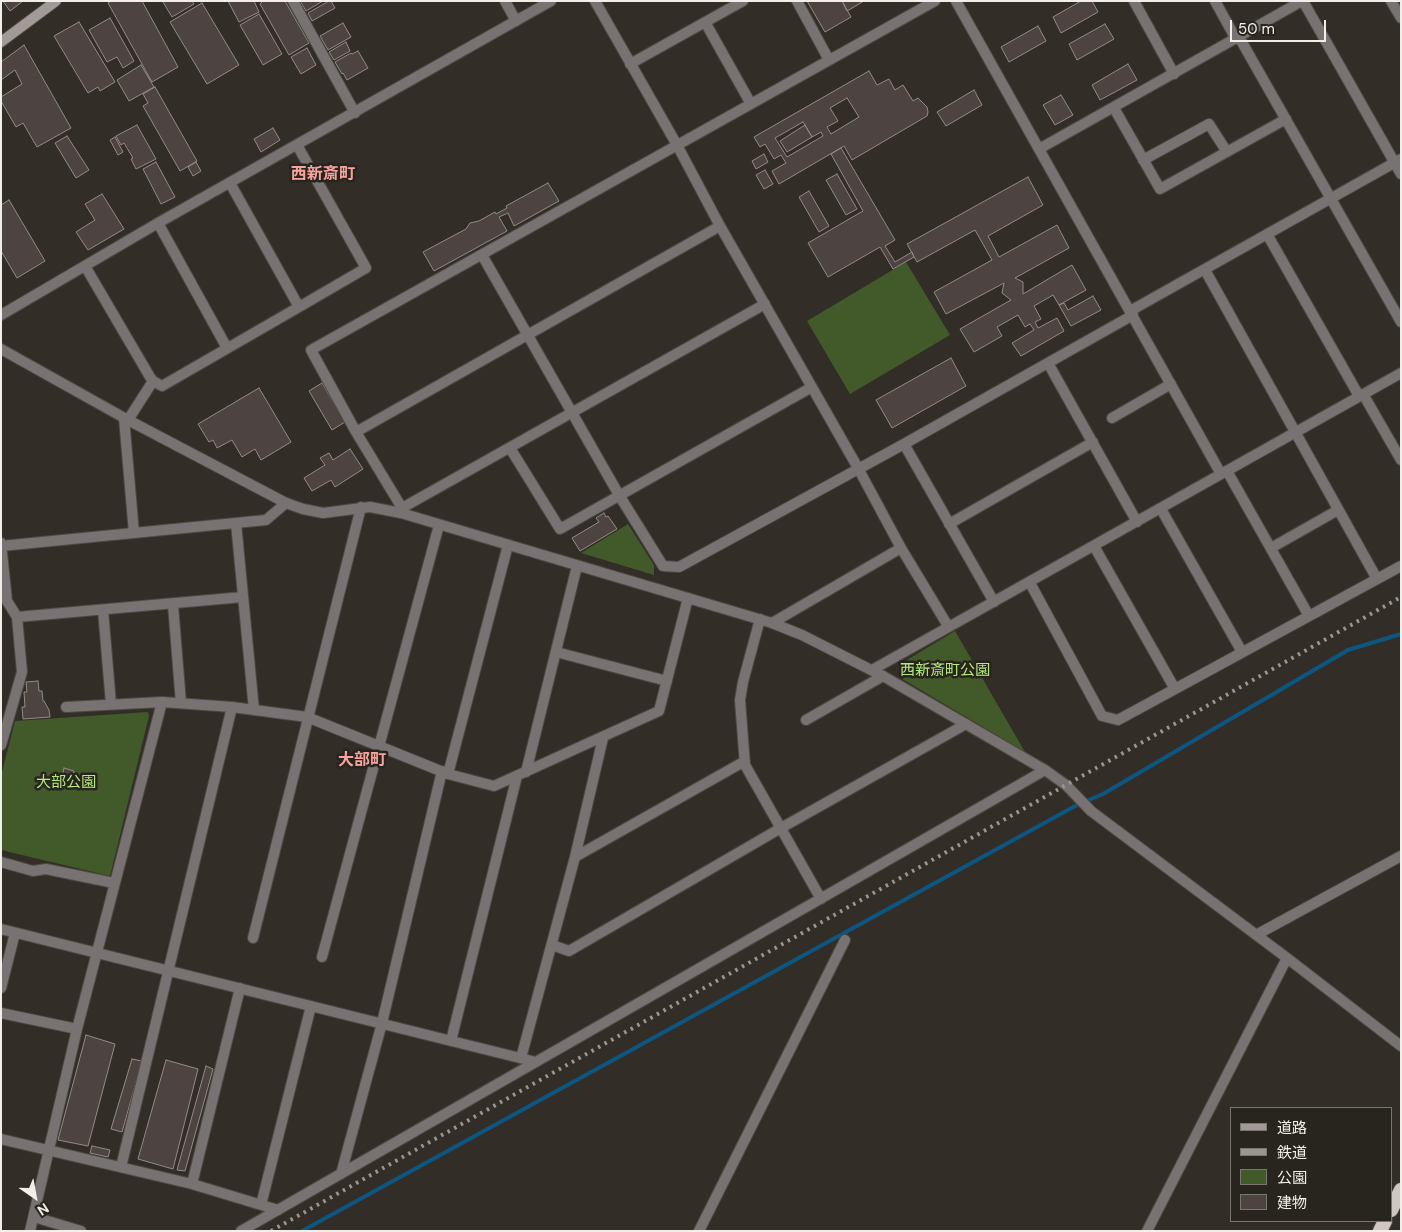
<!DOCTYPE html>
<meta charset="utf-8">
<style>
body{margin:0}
#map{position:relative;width:1402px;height:1232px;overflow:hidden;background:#322e27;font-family:"DM Sans","Noto Sans JP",sans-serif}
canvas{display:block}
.frame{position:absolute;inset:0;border:2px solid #f2efeb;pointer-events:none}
.legend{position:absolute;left:1230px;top:1107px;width:162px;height:115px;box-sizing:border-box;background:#28241e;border:1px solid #797570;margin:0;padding:6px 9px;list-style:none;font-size:15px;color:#f2efeb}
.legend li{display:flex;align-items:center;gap:10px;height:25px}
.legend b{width:25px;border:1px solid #797570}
.north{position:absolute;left:10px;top:1172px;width:50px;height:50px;-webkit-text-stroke:4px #28241e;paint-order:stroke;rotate:147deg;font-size:14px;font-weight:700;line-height:20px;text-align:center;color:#f2efeb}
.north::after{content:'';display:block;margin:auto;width:18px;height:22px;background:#f2efeb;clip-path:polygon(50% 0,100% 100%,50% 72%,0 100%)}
.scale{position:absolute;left:1230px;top:20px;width:96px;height:22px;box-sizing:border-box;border:2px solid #f2efeb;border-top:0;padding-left:6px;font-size:15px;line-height:18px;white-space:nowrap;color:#f2efeb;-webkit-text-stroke:4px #28241e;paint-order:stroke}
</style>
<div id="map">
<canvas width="1402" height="1232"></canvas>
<div class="frame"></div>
<ul class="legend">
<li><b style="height:6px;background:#a19a98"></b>道路</li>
<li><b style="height:6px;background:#9a9691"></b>鉄道</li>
<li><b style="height:14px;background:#42592a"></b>公園</li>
<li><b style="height:14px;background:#4d4441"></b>建物</li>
</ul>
<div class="north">N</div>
<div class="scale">50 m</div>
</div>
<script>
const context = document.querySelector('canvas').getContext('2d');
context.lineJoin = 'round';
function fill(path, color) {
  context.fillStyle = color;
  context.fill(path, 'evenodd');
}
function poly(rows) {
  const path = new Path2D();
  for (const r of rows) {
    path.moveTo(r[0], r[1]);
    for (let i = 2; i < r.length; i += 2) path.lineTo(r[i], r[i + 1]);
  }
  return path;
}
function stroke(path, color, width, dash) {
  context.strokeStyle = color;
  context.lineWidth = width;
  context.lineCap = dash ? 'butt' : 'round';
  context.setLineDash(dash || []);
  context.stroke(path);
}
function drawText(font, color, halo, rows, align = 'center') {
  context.font = font + ' "DM Sans","Noto Sans JP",sans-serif';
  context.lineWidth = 5;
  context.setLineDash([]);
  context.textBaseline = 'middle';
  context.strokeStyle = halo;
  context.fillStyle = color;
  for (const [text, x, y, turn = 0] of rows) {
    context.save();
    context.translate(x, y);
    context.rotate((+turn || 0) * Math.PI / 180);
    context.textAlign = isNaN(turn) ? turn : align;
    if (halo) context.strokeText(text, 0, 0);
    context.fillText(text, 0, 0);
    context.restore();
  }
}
const green = poly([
 [906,262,950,335,850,394,807,321],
 [628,524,654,565,654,575,581,553],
 [955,631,1025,752,899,677,902,663],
 [148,712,149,716,110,876,1,850,1,776,15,721]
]);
const stream = poly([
 [302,1231,1077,805,1103,794,1348,650,1401,634]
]);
const building = poly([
 [3,1,23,1,10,11,3,1],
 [111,1,142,1,178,67,152,82,108,3,111,1],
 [165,1,192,1,194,4,172,17,163,2,165,1],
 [228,1,254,1,259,12,239,22,228,1],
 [263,1,285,1,309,43,289,55,260,4,263,1],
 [300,1,323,1,306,11,300,1],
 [329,1,331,1,335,8,312,21,308,13,329,1],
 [807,1,842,1,851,17,825,32,807,1],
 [842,1,864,1,847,11,842,1],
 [1081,1,1092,1,1098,12,1061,33,1053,17,1081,1],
 [202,3,239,65,207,84,170,22,202,3],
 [259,14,282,54,263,65,240,25,259,14],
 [110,18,134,61,123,68,117,57,107,62,89,30,110,18],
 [79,22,115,82,100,91,98,87,88,93,54,36,79,22],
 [343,23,351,37,328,50,320,36,343,23],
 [1105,24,1114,39,1077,60,1069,44,1105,24],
 [1038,26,1046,41,1009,62,1001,47,1038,26],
 [346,42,350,51,334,60,329,52,346,42],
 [24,45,71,128,37,147,23,123,16,127,1,101,1,97,22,84,15,70,1,80,1,62,24,45],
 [307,48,316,65,301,74,291,57,307,48],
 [358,51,368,68,347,80,343,73,342,74,335,62,351,53,352,54,358,51],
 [1128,64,1137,80,1100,100,1092,85,1128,64],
 [141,65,154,87,129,101,117,80,141,65],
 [869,71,877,85,889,79,895,90,903,85,913,101,918,98,927,107,928,112,927,116,852,160,844,146,779,184,772,171,786,163,781,155,774,159,765,144,760,147,754,137,869,71],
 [847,98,859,117,831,134,827,127,838,121,830,108,847,98],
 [803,122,812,137,821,132,823,136,787,157,775,138,803,122],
 [155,87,197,161,180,171,143,106,148,103,143,94,155,87],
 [974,90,982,105,946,126,937,112,974,90],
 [1061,95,1073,115,1055,125,1043,105,1061,95],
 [137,125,156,159,136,169,131,159,133,158,124,143,121,145,116,136,137,125],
 [805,125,812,137,787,152,780,141,805,125],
 [273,128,280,140,261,152,254,139,273,128],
 [67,136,89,170,76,178,55,143,67,136],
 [115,137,123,152,118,155,110,140,115,137],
 [841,148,895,240,885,246,895,262,912,252,914,257,893,269,880,247,828,277,808,243,863,211,831,154,841,148],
 [764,154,768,162,756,169,752,161,764,154],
 [156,162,175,197,161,204,143,169,156,162],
 [196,162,201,171,193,176,188,167,196,162],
 [765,170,773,184,764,189,756,175,765,170],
 [837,174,857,209,846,215,826,180,837,174],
 [1028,177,1043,205,988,236,999,257,1057,225,1069,248,1015,278,1023,282,1023,294,1072,265,1086,290,1059,305,1053,295,1034,306,1041,319,1035,322,1038,328,1057,318,1064,331,1021,356,1012,343,1034,330,1030,324,1025,327,1018,315,997,327,1002,336,974,352,960,329,1011,300,1002,293,1004,283,946,314,934,292,992,260,975,230,917,262,907,244,1028,177],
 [548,183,559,201,514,226,508,213,499,217,507,231,434,271,423,252,466,229,470,223,479,221,495,212,496,214,507,208,506,206,548,183],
 [809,191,829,226,819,232,799,197,809,191],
 [102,194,124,229,88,250,76,232,95,220,85,204,102,194],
 [9,200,45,261,17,278,1,251,1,205,9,200],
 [1093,296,1101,310,1071,326,1059,305,1064,303,1068,310,1093,296],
 [951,358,966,386,892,428,876,400,951,358],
 [322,383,345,422,332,430,309,391,322,383],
 [259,388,291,442,261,460,255,449,242,457,232,440,217,448,213,440,209,442,198,424,259,388],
 [350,449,363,469,335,487,331,480,312,491,304,478,325,465,320,458,329,453,333,460,350,449],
 [604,513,606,517,608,516,617,529,580,551,572,538,599,522,596,518,604,513],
 [38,681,39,691,42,691,43,701,44,701,49,710,50,717,23,719,22,707,25,707,24,692,27,692,26,682,38,681],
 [64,768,74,771,72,780,62,778,64,768],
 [86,1035,115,1044,88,1146,58,1140,86,1035],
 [132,1059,142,1061,122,1132,111,1129,132,1059],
 [166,1060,198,1069,173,1169,138,1159,166,1060],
 [206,1066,213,1069,185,1171,177,1170,206,1066],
 [92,1146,110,1150,108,1157,90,1153,92,1146]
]);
const minor = poly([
 [293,1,355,113],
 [505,1,516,21],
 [595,1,677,145,720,226,858,468,901,548,948,626],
 [797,1,829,60],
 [1134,1,1174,74],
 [1215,1,1236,39],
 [1303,1,1401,174],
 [1391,1,1401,18],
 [705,22,751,104],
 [1239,37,1401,322],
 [630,64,743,1],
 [1114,108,1160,189,1286,119],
 [1143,160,1209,124,1227,152],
 [230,183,299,307],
 [158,223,227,348],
 [1267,234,1359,396],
 [482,255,619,495,663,566,679,567,904,444,1133,315],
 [85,266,150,377,153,381,162,386,299,307,366,268,297,145],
 [1205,270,1377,579],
 [1130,311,1401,159],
 [1,315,158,223,551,1],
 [1048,363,1137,522],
 [1363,394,1401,460],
 [124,418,134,533],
 [1112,418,1171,384],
 [128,420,153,381],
 [356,432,720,226],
 [904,444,994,602],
 [510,448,560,529,812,387],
 [1227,471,1309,616],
 [402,508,356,432,311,350,935,1],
 [1161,509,1242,652],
 [401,513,402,508,765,304],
 [236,523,254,710],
 [949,524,1093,442],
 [1,543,7,601,17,617,22,672,1,745],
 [1,546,266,520,286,503],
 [1094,546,1175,689],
 [1271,548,1338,510],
 [1030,583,1102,716,1118,720,1401,566],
 [173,605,181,703],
 [103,610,111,704],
 [17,617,243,597],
 [760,619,743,682,740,700,745,765,821,899],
 [772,623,901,548],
 [556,652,667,681],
 [66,707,162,702,232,707,307,717,448,774,494,786,659,711,688,598],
 [806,720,883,676],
 [526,772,577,566],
 [448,774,508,545],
 [1066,785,1091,811,1287,958,1401,1046],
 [575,857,745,761],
 [1,862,33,871,46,869,114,883],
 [1,929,536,1062],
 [1256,935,1401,856],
 [253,938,361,507],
 [552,945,569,951,781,828,966,724],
 [322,957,439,525],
 [1,988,15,933],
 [1,1013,77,1029],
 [451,1041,517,776],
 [521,1058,575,857,603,738],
 [1,1139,192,1184,278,1210],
 [121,1167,232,707],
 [341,1174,382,1023,442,771],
 [192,1184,240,988],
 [261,1205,311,1006],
 [34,1217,81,1231],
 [30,1231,77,1029,162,702],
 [241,1231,1045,770],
 [699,1231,845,940],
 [1147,1231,1287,958]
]);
const tertiary = poly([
 [956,1,1221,474],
 [1039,149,1302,1],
 [1,349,128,420,286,503,303,509,323,513,370,507,401,513,772,623,802,635,883,676,1045,770,1066,785],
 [872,670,1401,373]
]);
const secondary = poly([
 [1,42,56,1]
]);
const trunk = poly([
 [1391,1210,1401,1190],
 [1380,1231,1385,1221]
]);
const rail = poly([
 [271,1231,1401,597]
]);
const parkNames = [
 ["西新斎町公園",945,671],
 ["大部公園",66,783]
];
const neighbourhoodNames = [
 ["西新斎町",323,175],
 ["大部町",362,761]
];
fill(green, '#42592a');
stroke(stream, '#0d5681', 4);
fill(building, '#4d4441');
stroke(building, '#948a87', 1);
stroke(minor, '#4d4942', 12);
stroke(tertiary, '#4d4942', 12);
stroke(secondary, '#4d4942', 12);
stroke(trunk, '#4d4942', 16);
stroke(minor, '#787372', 10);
stroke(tertiary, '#787372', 10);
stroke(secondary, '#a19a98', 10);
stroke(trunk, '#d0c6c2', 14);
stroke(rail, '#9a9691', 4, [2.5, 5]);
drawText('15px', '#b4eb7d', '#28241e', parkNames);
drawText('bold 16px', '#f8a49e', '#28241e', neighbourhoodNames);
</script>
